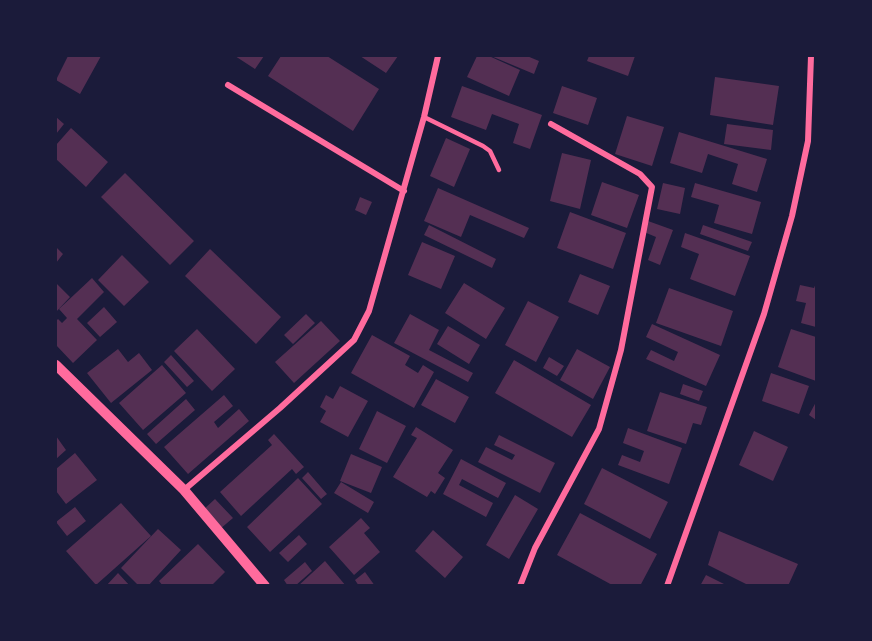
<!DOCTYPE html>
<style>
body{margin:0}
#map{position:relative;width:872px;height:641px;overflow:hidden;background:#1b1b3a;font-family:"Roboto Serif",serif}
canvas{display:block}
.frame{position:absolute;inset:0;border:57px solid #1b1b3a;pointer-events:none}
</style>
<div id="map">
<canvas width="872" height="641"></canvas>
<div class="frame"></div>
</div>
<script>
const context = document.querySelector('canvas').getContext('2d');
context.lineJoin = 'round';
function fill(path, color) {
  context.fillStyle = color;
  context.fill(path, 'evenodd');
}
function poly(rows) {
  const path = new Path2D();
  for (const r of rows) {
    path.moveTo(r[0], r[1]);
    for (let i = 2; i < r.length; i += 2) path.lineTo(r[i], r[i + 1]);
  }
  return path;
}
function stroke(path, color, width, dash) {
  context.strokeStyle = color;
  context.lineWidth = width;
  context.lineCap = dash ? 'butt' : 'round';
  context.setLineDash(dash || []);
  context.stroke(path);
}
const building = poly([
 [68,56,101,56,80,94,56,80],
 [235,56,264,56,255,69],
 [281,56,327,56,379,89,353,131,268,76],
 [360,56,398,56,386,73],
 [477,56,489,56,520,70,509,96,467,77],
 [491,56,527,56,539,61,534,74],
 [589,56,635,56,628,76,587,61],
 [715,77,779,86,773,125,710,115],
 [462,86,542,115,530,149,513,143,519,124,492,114,486,130,451,117],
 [562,86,597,98,588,125,553,113],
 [627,116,664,127,652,166,615,154],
 [56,117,64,124,56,134],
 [727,124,773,130,771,150,724,144],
 [71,128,108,162,86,187,56,159,56,145],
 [679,132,767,159,757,192,732,184,738,164,708,154,702,173,670,163],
 [446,138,470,149,454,187,430,176],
 [562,153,591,160,580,209,550,201],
 [125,173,194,241,170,265,101,197],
 [602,182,639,195,627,228,591,215],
 [663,183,685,188,680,214,657,209],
 [695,183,761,202,752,234,714,223,719,205,691,197],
 [438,188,529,228,524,238,470,215,461,237,424,221],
 [360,197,372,202,366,215,355,210],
 [570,212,626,233,613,269,557,248],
 [648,221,673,230,660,265,648,260,656,237,644,232],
 [429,225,496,259,492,268,424,235],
 [703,225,752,242,748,251,700,234],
 [685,233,750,256,735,296,690,279,699,254,681,247],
 [422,242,455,256,441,289,408,275],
 [56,247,63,254,56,263],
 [210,249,281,317,256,344,185,276],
 [122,255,149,282,124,306,98,280],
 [580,274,610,286,598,315,568,302],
 [92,278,104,292,77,319,97,340,73,363,56,345,56,321,58,319,62,323,67,318,59,309],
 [56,283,70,297,56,312],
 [464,283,505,308,486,339,445,313],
 [816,283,816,327,801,323,806,303,796,301,800,285,814,288],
 [669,288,733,311,721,346,656,323],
 [528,301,559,317,536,362,505,345],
 [104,307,117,322,100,337,87,323],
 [306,314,315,323,293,344,284,335],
 [410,314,439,330,429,350,473,373,468,382,394,343],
 [321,321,340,341,294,383,275,362],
 [652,324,720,355,706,386,646,359,651,350,674,361,678,352,646,337],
 [448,326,480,345,469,364,437,344],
 [197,329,235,369,212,391,174,351],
 [791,329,816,337,816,381,778,367],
 [372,335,410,356,405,365,418,373,423,365,434,372,414,408,351,373],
 [118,349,128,362,139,353,152,370,111,403,87,373],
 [577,349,610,367,593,399,560,380],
 [171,355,194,381,187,387,164,362],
 [549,357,564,366,557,376,543,368],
 [514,360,591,405,572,437,495,393],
 [162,365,186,393,143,430,119,403],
 [771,373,809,386,799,414,762,401],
 [436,379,469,397,455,423,421,405],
 [683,384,703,391,699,401,680,394],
 [340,386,368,401,348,437,320,422,326,411,320,407,326,395,333,399],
 [660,392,707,407,701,425,693,423,686,444,647,431],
 [224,395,233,406,214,422,218,428,239,409,249,421,188,474,164,447],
 [186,399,195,410,156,444,147,434],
 [816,402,816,420,809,415],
 [377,411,406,426,387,463,359,449],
 [416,427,453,450,438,473,445,478,435,494,431,491,427,497,393,477,417,438,411,435],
 [628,428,682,448,669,484,618,465,622,455,640,462,644,451,623,443],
 [754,431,788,447,773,481,739,465],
 [274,434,304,467,296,474,292,469,241,516,220,492,272,445,268,440],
 [499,435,555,463,540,493,478,462,486,447,512,460,515,455,494,445],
 [56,436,66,450,56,459],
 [75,453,97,480,66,504,56,491,56,469],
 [351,454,382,467,371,493,340,481],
 [461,459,506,483,498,498,462,479,459,485,493,503,486,517,443,494],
 [602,468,668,502,650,539,584,504],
 [308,472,327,494,321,499,302,478],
 [298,478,322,504,270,552,247,527],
 [341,482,374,502,368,513,334,493],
 [515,495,538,509,509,559,486,545],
 [215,499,233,518,220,529,203,510],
 [121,503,151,536,96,585,66,551],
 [75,507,86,521,67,536,56,522],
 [580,513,657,554,640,586,614,586,557,555],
 [361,518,370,528,364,533,380,552,354,575,329,547],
 [158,529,181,550,148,586,139,586,121,568],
 [433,530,463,557,445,578,415,551],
 [719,531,798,564,788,586,750,586,708,565],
 [299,535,307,544,288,562,279,553],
 [198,544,225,572,211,586,163,586,159,581],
 [325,561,346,586,298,586],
 [305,562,312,571,295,586,288,586,284,580],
 [365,572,375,586,359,586,355,580],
 [118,573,130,586,106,586],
 [706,575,728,586,700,586]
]);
const service = poly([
 [424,117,483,146,490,151,499,170]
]);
const minor = poly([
 [228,85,404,191],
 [184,490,280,408,354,340,369,311,424,117,438,56],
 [520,586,535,548,599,429,621,350,652,187,640,174,551,124],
 [667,586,764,314,792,216,808,141,811,56]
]);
const tertiary = poly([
 [56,365,184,490,265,586]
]);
fill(building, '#542f53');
stroke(service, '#ff6b9d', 4.5);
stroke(minor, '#ff6b9d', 6);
stroke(tertiary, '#ff6b9d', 10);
</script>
